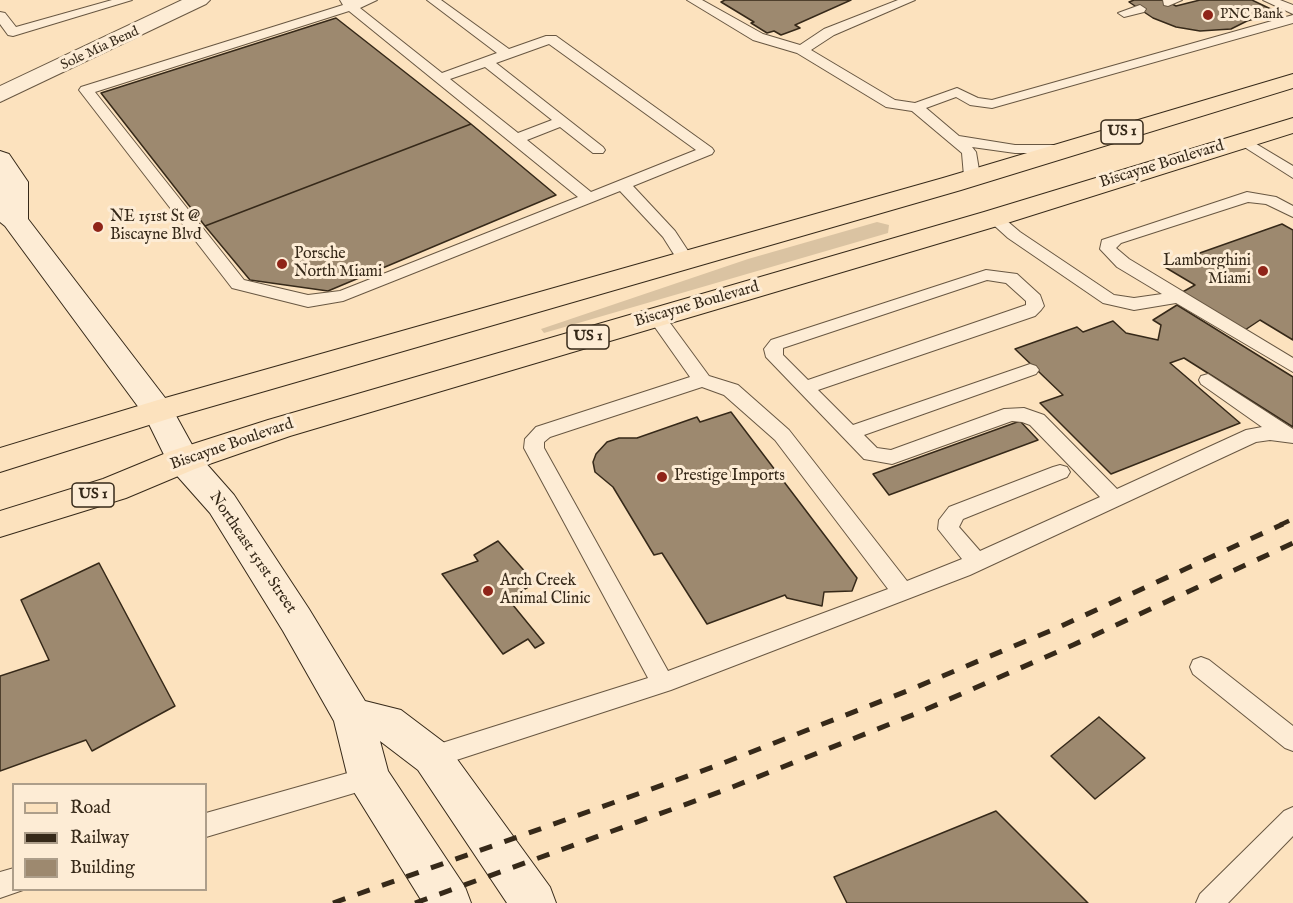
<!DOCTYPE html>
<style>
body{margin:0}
#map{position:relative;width:1293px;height:903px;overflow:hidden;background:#fce2be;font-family:"IM FELL English",serif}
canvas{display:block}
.legend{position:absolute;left:12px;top:783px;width:195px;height:108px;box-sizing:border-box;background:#fdecd5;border:2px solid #ad9e8a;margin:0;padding:8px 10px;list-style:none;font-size:18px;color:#362919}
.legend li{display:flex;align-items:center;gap:12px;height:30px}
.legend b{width:30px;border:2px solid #ad9e8a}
</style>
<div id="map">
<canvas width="1293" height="903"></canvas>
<ul class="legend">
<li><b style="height:8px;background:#fce2be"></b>Road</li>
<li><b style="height:8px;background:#362919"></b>Railway</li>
<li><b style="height:16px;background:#9d896f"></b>Building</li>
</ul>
</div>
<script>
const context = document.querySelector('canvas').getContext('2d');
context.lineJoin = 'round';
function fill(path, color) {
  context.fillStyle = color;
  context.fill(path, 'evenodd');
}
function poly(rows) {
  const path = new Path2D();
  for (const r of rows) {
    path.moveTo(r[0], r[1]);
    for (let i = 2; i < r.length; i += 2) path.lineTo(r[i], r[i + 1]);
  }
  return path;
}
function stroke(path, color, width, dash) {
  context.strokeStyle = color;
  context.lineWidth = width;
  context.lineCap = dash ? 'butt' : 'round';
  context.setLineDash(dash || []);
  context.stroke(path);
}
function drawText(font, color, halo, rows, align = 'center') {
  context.font = font + ' "IM FELL English",serif';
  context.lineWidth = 6;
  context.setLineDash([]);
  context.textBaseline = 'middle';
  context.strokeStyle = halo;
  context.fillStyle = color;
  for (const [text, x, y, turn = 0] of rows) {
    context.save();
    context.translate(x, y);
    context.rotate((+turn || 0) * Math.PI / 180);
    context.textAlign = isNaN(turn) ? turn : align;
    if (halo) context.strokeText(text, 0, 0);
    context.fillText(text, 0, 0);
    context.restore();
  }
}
const green = poly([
 [877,222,889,225,888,233,544,333,541,329,748,259]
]);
const building = poly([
 [725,0,851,0,795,25,800,28,781,35,774,31,767,33,751,23,754,22,721,2,725,0],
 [1134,0,1165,0,1176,6,1200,0,1252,0,1277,12,1247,21,1231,29,1200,31,1176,27,1153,18,1129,2,1134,0],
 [336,18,471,124,205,226,101,93,336,18],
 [471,124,556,195,328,291,250,280,205,226,471,124],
 [1282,224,1293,230,1293,340,1260,320,1242,332,1179,294,1195,285,1163,266,1282,224],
 [1177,305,1293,377,1293,427,1184,358,1170,363,1240,423,1111,474,1040,403,1063,395,1015,349,1077,327,1083,332,1113,321,1126,333,1158,340,1161,325,1153,320,1177,305],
 [731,412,857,578,852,591,824,592,822,606,787,598,785,595,707,624,662,553,654,555,613,487,595,472,593,462,596,454,607,442,619,438,637,438,697,417,700,422,731,412],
 [1020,421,1038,440,889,495,873,474,1020,421],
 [498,541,535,583,508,599,544,643,535,648,528,639,503,654,442,574,478,561,474,555,498,541],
 [99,563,175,706,92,751,86,740,0,771,0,676,49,660,21,600,99,563],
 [1099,717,1145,758,1095,799,1051,756,1099,717],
 [996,811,1088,903,847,903,834,877,996,811]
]);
const lane = poly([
 [112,0,132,0,13,36,8,35,0,24,0,12,5,13,16,27,112,0],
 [340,0,377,0,360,8,442,73,497,53,427,0,441,0,509,49,546,36,556,36,712,148,714,151,712,154,633,186,675,231,694,260,692,264,680,264,663,237,620,191,343,301,308,307,232,288,79,90,81,87,343,5,340,0],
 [349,11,578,197,340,291,308,295,244,280,95,92,349,11],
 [549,44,696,150,591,192,527,140,560,127,593,153,603,153,605,150,603,147,496,63,549,44],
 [485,67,552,120,518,133,450,79,485,67],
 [687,0,702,0,763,34,800,45,824,29,898,0,915,0,834,35,811,50,895,100,915,103,957,88,978,98,992,100,1293,15,1293,23,992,108,970,105,956,97,926,108,959,136,1015,145,1065,145,1072,149,1065,153,1015,153,972,147,976,152,980,176,972,181,964,176,962,153,912,111,886,107,797,53,753,40,687,0],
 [1163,0,1182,0,1168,6,1164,5,1163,0],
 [1263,0,1280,0,1293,5,1293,14,1263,0],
 [1140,5,1146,9,1144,12,1124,17,1118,13,1140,5],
 [1243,136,1293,166,1293,178,1238,143,1236,140,1243,136],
 [1247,192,1276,197,1293,206,1293,217,1266,204,1248,202,1121,243,1116,248,1129,259,1293,358,1293,372,1176,303,1134,310,1103,303,1008,238,986,218,988,215,1000,215,1020,232,1114,295,1134,298,1162,294,1117,267,1100,249,1102,240,1247,192],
 [986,270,1017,274,1040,295,1044,306,1041,310,1035,316,818,390,853,425,1030,364,1036,366,1039,370,1036,374,864,435,877,448,891,450,1004,409,1024,408,1044,415,1117,489,1246,430,1262,427,1201,384,1199,380,1201,376,1208,374,1293,429,1293,443,1270,440,1256,442,970,575,671,690,432,768,423,765,420,757,423,749,648,678,524,448,525,439,536,427,690,377,647,316,650,312,662,312,709,376,738,385,789,430,907,581,962,559,938,529,939,520,949,507,1053,467,1060,465,1067,467,1070,472,1067,477,963,519,959,527,980,551,1100,497,1030,425,1022,422,1012,421,892,464,864,459,766,357,764,349,771,340,986,270],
 [987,280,1006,283,1026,301,1026,305,808,380,783,355,783,348,987,280],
 [702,387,724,395,775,440,888,589,668,671,544,448,544,442,550,437,702,387],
 [1201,657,1209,660,1293,726,1293,751,1285,748,1193,674,1190,667,1193,660,1201,657],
 [369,767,378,770,381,778,378,786,206,837,206,813,369,767],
 [1293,807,1293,836,1228,903,1196,903,1200,894,1284,811,1293,807],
 [14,868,14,890,23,890,0,898,0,872,14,868]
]);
const street = poly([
 [182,0,210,0,206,4,0,102,0,86,182,0]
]);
const secondary = poly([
 [0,151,9,154,28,182,28,219,169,403,196,452,234,495,309,609,365,701,401,710,446,744,550,887,556,903,507,903,418,770,380,741,388,771,465,887,471,903,423,903,354,792,348,778,334,721,283,631,210,513,171,469,145,416,5,226,0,222,0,151]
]);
const primary = poly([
 [1293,74,1293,88,961,190,168,419,0,472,0,448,158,400,943,178,1293,74],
 [1293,118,1293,133,1004,224,290,436,195,469,126,498,0,537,0,511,103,479,171,451,268,420,984,212,1293,118]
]);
const railFar1 = poly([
 [1280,525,1293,519]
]);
const rail = poly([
 [333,903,713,767,907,691,1057,628,1283,524],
 [415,903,725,790,920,712,1073,645,1293,543]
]);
const markers = [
 [1208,15,6,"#8f2418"],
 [98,227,6,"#8f2418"],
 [282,264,6,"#8f2418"],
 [1263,271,6,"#8f2418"],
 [662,477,6,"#8f2418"],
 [488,591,6,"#8f2418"]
];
const farPoinames = [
 ["PNC Bank",1220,15]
];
const farStreetnames = [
 ["Sole Mia Bend",100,49,-25]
];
const shields = [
 [1122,132,42],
 [588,337,42],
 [93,495,42]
];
const shieldNames = [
 ["US 1",1122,132],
 ["US 1",588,337],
 ["US 1",93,495]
];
const streetNames = [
 ["Biscayne Boulevard",1162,165,-17],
 ["Biscayne Boulevard",697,305,-16],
 ["Biscayne Boulevard",232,445,-19],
 ["Northeast 151st Street",252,553,56]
];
const poiNames = [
 ["NE 151st St @",110,218],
 ["Biscayne Blvd",110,236],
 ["Porsche",294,255],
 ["North Miami",294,273],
 ["Lamborghini",1251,262,"right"],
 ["Miami",1251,280,"right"],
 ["Prestige Imports",674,477],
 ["Arch Creek",500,582],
 ["Animal Clinic",500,600]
];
fill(green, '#dac3a2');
fill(building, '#9d896f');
stroke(building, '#362919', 1.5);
stroke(lane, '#685742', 2);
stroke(street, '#685742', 2);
stroke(secondary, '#362919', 2);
stroke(primary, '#362919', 2);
fill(lane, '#fdecd5');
fill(street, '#fdecd5');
fill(secondary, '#fdecd5');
fill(primary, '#fce2be');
stroke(railFar1, '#362919', 4.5, [10, 10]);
stroke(rail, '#362919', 5, [13, 13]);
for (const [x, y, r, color] of markers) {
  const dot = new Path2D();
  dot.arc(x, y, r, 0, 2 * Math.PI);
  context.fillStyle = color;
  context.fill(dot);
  stroke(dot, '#fdecd5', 2);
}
drawText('14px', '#362919', '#fdecd5', farPoinames, 'left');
drawText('14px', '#362919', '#fdecd5', farStreetnames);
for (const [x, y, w] of shields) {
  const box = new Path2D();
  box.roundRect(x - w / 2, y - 12, w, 24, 4.5);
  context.fillStyle = '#fdecd5';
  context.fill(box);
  stroke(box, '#362919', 1.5);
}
drawText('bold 15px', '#362919', null, shieldNames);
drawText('16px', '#362919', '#fdecd5', streetNames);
drawText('16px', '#362919', '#fdecd5', poiNames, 'left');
</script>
